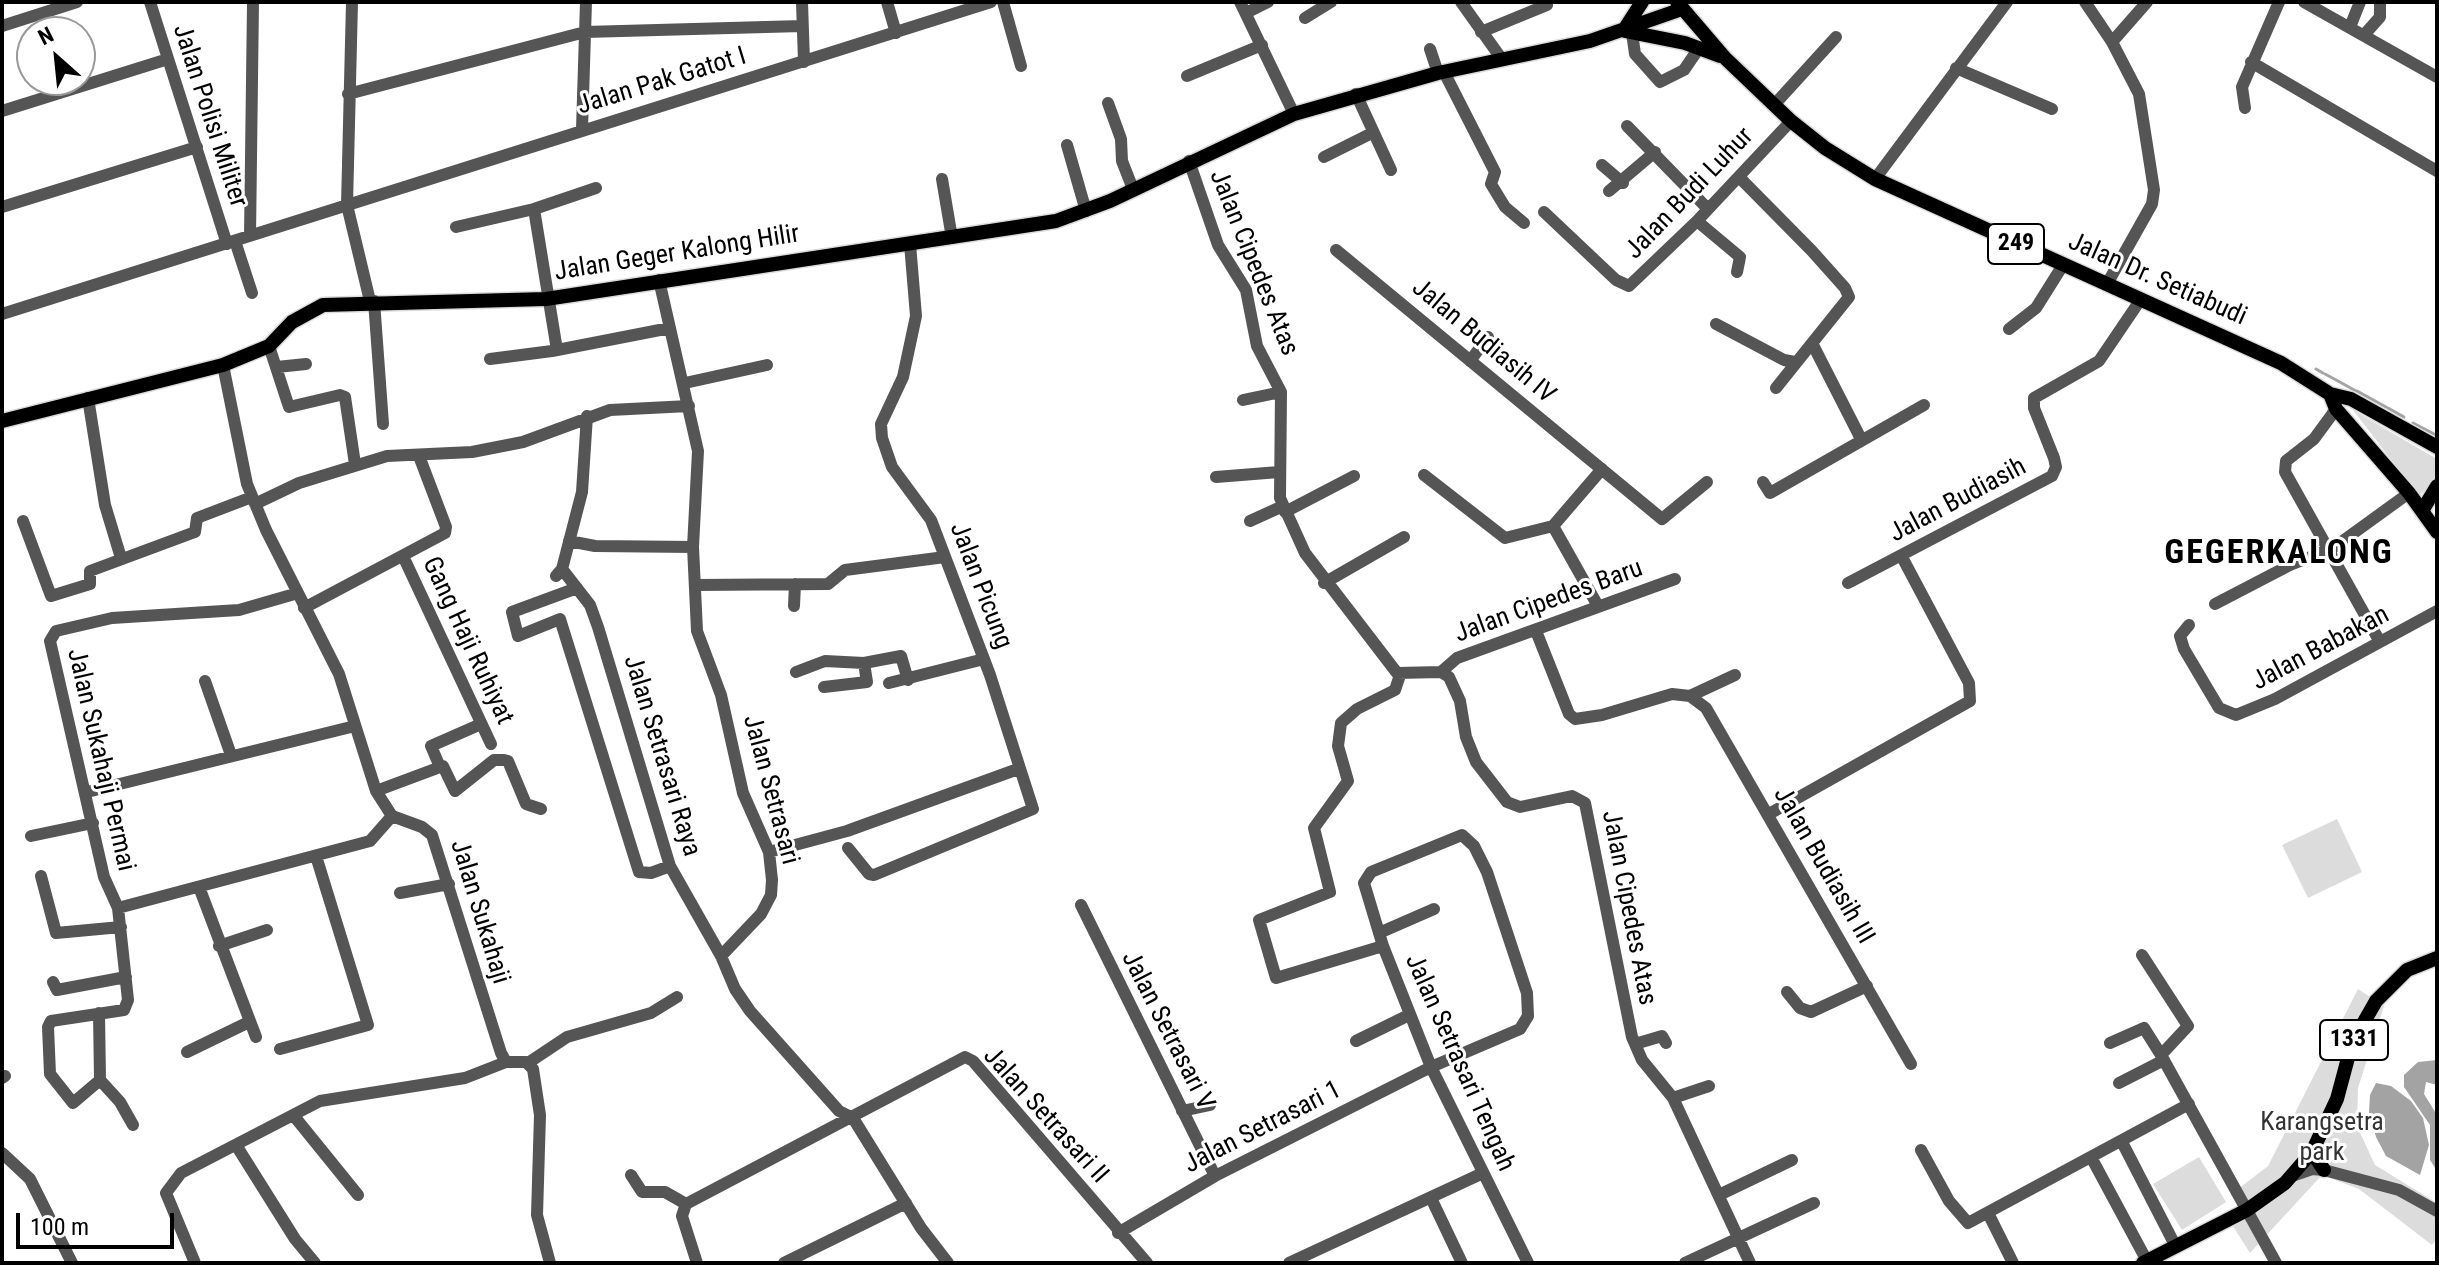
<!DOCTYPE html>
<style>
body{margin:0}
#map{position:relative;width:2439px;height:1265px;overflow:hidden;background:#fff;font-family:"Roboto Condensed",sans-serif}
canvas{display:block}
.frame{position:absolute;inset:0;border:4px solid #000;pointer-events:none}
.north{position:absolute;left:16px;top:16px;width:80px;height:80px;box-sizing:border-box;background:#fff;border:2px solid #999;border-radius:50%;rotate:333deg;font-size:22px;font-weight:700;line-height:32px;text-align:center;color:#000}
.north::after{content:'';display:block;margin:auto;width:28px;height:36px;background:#000;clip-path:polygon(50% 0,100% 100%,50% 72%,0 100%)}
.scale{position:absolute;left:16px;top:1213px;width:158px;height:36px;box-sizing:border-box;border:4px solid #000;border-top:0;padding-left:10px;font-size:24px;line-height:28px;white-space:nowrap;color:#000;-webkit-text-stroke:6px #fff;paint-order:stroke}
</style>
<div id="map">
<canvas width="2439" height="1265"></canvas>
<div class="frame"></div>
<div class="north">N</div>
<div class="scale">100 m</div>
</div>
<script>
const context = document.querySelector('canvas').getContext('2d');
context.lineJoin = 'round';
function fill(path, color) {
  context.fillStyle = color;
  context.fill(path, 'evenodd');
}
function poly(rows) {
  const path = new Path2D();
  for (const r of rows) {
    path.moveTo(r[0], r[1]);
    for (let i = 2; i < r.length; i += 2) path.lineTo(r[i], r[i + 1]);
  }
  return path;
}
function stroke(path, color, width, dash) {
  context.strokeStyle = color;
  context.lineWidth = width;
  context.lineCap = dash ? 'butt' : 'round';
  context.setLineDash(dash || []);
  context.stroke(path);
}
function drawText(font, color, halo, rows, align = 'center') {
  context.font = font + ' "Roboto Condensed",sans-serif';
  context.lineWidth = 6;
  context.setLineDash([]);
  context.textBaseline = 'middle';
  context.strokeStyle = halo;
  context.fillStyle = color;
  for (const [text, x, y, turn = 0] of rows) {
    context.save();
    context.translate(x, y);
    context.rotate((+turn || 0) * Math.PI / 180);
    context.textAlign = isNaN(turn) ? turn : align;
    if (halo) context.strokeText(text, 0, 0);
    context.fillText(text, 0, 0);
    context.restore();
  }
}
const green = poly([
 [2353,410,2437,459,2437,479,2419,496],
 [2337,819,2362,872,2308,898,2282,845],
 [2358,989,2384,1006,2358,1088,2357,1126,2375,1165,2437,1203,2437,1238,2432,1245,2359,1189,2322,1175,2250,1253,2229,1220,2249,1209,2238,1189,2268,1166],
 [2199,1157,2226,1202,2182,1230,2153,1184]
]);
const water = poly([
 [2437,1060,2437,1085,2426,1082,2424,1094,2437,1115,2437,1171,2430,1160,2430,1125,2404,1087,2404,1075,2418,1062],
 [2376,1083,2391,1086,2411,1101,2423,1118,2429,1145,2420,1175,2386,1156,2376,1137,2369,1112,2370,1095]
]);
const stream = poly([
 [2316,369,2323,373],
 [2325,374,2338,381],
 [2338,381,2356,391],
 [2357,391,2386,407],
 [2388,408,2404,417],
 [2413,423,2436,435]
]);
const minor = poly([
 [150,2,227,244],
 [352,2,347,205,370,301],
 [802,2,804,62],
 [887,2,896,33],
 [1003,2,1021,66],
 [1240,2,1294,114],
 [1461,2,1501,58],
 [2085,2,2112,42,2139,94,2154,190,2152,204,2107,284],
 [2304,2,2437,77],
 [1246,13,1268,2],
 [1305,18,1331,2],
 [2,26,77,2],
 [2350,27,2360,2],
 [1481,32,1547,5],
 [1632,33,1635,54,1660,82,1684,70,1699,48],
 [2364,35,2380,17,2380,2],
 [2112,42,2147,2],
 [1430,49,1438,73],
 [2251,62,2437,171],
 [1956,68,2052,109],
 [1444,72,1495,172,1491,184,1505,207,1524,223],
 [1187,76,1262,45],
 [348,94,585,32,802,26],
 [1356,94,1391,170],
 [1108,103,1121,139,1122,161,1133,189],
 [1774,105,1836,37],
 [2245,108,2242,87,2279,2],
 [2,111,168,59],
 [1627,126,1708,209],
 [582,129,586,2],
 [1067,145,1086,211],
 [1324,157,1372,133],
 [1189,161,1218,245,1246,290,1257,346,1281,392,1280,498,1305,553,1397,673,1441,672,1449,677,1460,701,1466,737,1476,762,1507,802,1520,807,1572,796,1585,803,1632,1037,1642,1060,1673,1098,1750,1263],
 [1602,165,1623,183],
 [1739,177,1812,251,1845,288,1849,297,1776,388],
 [942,179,952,238],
 [1875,179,2007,2],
 [1609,191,1655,152],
 [2,207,197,147],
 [534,209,557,350],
 [1544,212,1616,280,1629,286,1697,221,1791,121],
 [1697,221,1740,257,1737,272],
 [456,227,534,209,596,188],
 [250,236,253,2],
 [235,241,252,293],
 [1336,250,1662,519,1707,482],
 [659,280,698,451,693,547,697,631,721,695,743,793,769,852,772,880,771,895,761,914,721,956],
 [374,301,383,424],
 [2,314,991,2],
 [1716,324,1784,360,1795,362],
 [2009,329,2036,308,2063,265],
 [1812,343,1861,439],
 [269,346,289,407,340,395,345,397,355,464],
 [490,359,552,351,670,328],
 [1470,361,1488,337],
 [223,365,247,484,266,530,339,674,376,791,392,816,422,827,432,835,501,1053,506,1062,526,1062,533,1069,540,1115,537,1215,550,1263],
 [277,367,306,364],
 [685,383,767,365],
 [88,398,105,505,121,558],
 [1243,400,1281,392],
 [2336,409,2314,439,2286,461,2285,472,2380,642],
 [1424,475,1505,538,1553,526],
 [1216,477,1279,472],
 [1763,482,1770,493,1924,405],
 [255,504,299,483,387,456,472,452,523,442,610,410,689,406],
 [1285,512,1354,476],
 [23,521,51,596,90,584,90,571,195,532,197,518,252,497],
 [1250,521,1283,506],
 [569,541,595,546,693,547],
 [403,556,491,744],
 [562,569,590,605,598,627,670,866,721,956,735,989,750,1011,839,1111,853,1118,921,1228,948,1263],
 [556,576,562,569,582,492,587,416],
 [1324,583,1404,537],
 [1848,583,2052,476,2056,467,2054,458,2034,408,2034,398,2099,361,2141,299],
 [695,585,828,584,845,570,945,557],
 [577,588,512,612,518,636,560,619,639,872,651,873,670,866],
 [2215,604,2290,565,2333,548,2409,493],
 [794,606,795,584],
 [1598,606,1553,526,1602,469],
 [304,608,445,533,446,527,419,456],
 [2189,625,2180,636,2184,649,2219,708,2236,715,2275,699,2437,611],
 [1536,631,1569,714,1575,719,1602,715,1672,694,1690,696,1706,708,1911,1064],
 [796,672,825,661,864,663,901,656,908,680],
 [1441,672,1457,658,1675,579],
 [205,681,231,755],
 [889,683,984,659],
 [824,687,867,682,864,663],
 [1690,696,1735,675],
 [440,767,431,746,481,724],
 [376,791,443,766,455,791,494,760,504,760,508,761,526,804,541,809],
 [87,792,355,726],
 [1769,814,1970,701,1969,683,1902,557],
 [31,836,93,823],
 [848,848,869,874,874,875,1033,809,990,675,931,520,892,467,882,438,881,424,903,377,916,316,910,244],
 [769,852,847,831,1018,769],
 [41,876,56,933,121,927],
 [199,887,256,1037],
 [400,893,449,884],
 [1081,905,1215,1176],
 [118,908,370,841,392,816],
 [1379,933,1434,909],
 [219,946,267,930],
 [1383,946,1276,978,1259,920,1330,892,1314,828,1348,781,1338,746,1341,723,1357,709,1395,690,1400,675],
 [2142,955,2188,1026,2161,1055,2276,1263],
 [53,982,57,990,126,977],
 [1787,992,1800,1008,1811,1012,1867,986],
 [99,1013,100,1080],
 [1356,1041,1409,1015],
 [2110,1043,2144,1028,2161,1055],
 [1635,1044,1662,1036,1666,1043],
 [280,1049,368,1025,316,856],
 [187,1052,249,1022],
 [528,1063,567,1037,651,1013,677,997],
 [2,1078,5,1076],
 [2119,1083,2164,1060],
 [1673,1098,1709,1086],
 [1182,1111,1210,1105],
 [294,1116,358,1195],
 [133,1125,120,1102,100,1080,73,1103,50,1074,48,1027,51,1021,124,1010,128,1000,118,908,104,877,50,641,56,631,112,618,239,610,298,593],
 [2122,1142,2176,1247],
 [236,1145,295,1239,315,1263],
 [1921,1150,1949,1201,1968,1223,2189,1104],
 [2,1153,30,1179,72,1263],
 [2091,1157,2147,1261],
 [631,1175,642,1192,665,1192,686,1204],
 [2292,1176,2312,1169,2324,1170,2399,1190,2437,1211],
 [1719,1195,1792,1160],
 [1431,1198,1462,1263],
 [1988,1213,2013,1263],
 [1118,1233,1215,1176,1431,1067,1520,1029,1528,1016,1527,993,1487,872,1474,846,1462,835,1371,872,1364,883,1383,946,1431,1067,1528,1263],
 [195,1263,166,1193,181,1173,320,1101,465,1078,506,1062],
 [697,1263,682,1216,686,1204,965,1057,973,1061,1147,1263],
 [784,1263,906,1203],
 [1289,1263,1483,1173],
 [1685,1263,1814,1203]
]);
const major = poly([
 [1677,2,1725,58,1791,121,1825,148,1875,179,2281,363,2330,394,2351,399,2437,447],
 [1624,30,1642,2],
 [1625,31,1685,43,1720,56],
 [2330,394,2336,409,2409,493,2437,532],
 [2,421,223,365,269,346,292,322,323,305,546,299,1056,221,1110,201,1294,114,1438,73,1590,41,1682,9],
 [2422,511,2437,486],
 [2312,1152,2324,1170],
 [2143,1263,2247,1210,2285,1183,2312,1152,2337,1099,2352,1043,2376,1001,2407,970,2437,958]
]);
const shields = [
 [2016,244,56],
 [2354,1040,68]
];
const shieldNames = [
 ["249",2016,244],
 ["1331",2354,1040]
];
const streetNames = [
 ["Jalan Pak Gatot I",662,82,-17],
 ["Jalan Polisi Militer",209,116,72],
 ["Jalan Budi Luhur",1690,194,-46],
 ["Jalan Geger Kalong Hilir",677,254,-9],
 ["Jalan Cipedes Atas",1253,263,68],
 ["Jalan Dr. Setiabudi",2157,280,24],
 ["Jalan Budiasih IV",1483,342,40],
 ["Jalan Budiasih",1958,501,-28],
 ["Jalan Picung",980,586,69],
 ["Jalan Cipedes Baru",1549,602,-20],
 ["Gang Haji Ruhiyat",467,641,65],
 ["Jalan Babakan",2321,649,-28],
 ["Jalan Setrasari Raya",661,756,73],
 ["Jalan Sukahaji Permai",100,760,77],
 ["Jalan Setrasari",770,790,75],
 ["Jalan Budiasih III",1823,866,60],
 ["Jalan Cipedes Atas",1628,908,79],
 ["Jalan Sukahaji",479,912,73],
 ["Jalan Setrasari V",1167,1031,63],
 ["Jalan Setrasari Tengah",1459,1063,66],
 ["Jalan Setrasari II",1045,1116,48],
 ["Jalan Setrasari 1",1263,1128,-27]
];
const parkNames = [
 ["Karangsetra",2322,1123],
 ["park",2322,1153]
];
const districtNames = [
 ["GEGERKALONG",2279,554]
];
fill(green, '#dcdcdc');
fill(water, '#a3a3a3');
stroke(stream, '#a3a3a3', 3);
stroke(major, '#dbdbdb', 17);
stroke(minor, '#555', 12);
stroke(major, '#000', 14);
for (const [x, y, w] of shields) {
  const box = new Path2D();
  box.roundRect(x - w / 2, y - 20, w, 40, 6);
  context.fillStyle = '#fff';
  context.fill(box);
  stroke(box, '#000', 2);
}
drawText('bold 24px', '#000', null, shieldNames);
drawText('26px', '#000', '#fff', streetNames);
drawText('26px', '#333', '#fff', parkNames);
context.letterSpacing = '2px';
drawText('bold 34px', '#000', '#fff', districtNames);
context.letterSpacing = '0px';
</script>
